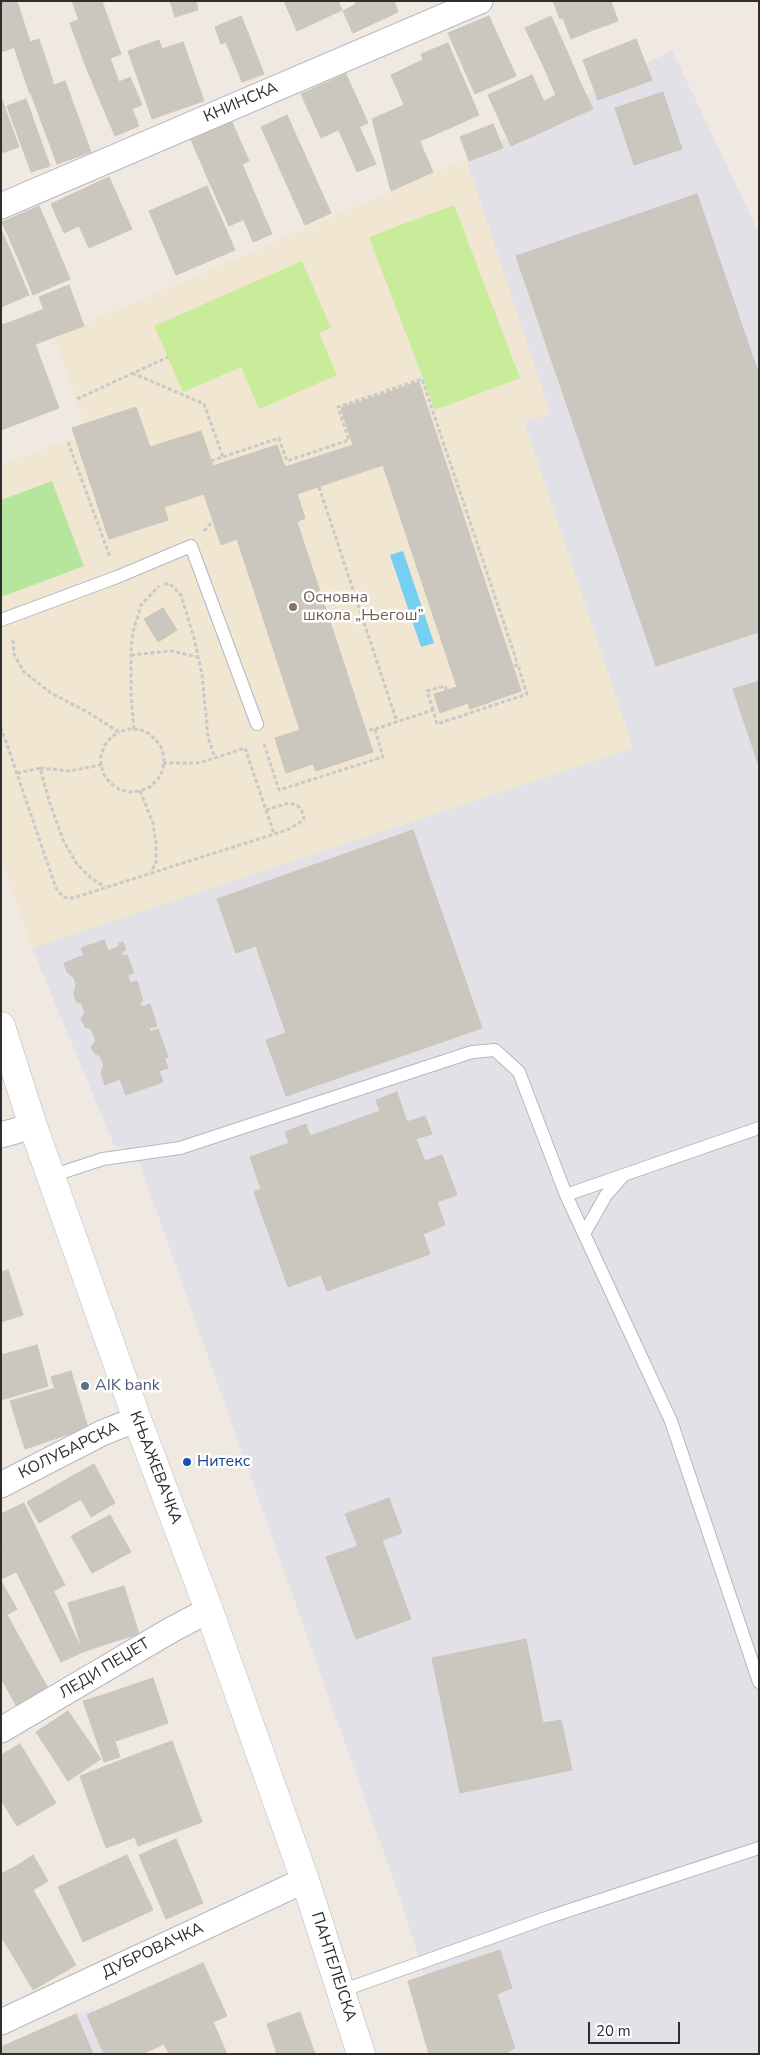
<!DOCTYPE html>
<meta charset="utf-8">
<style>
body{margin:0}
#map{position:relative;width:760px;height:2055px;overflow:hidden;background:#efe9e1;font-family:"Nunito Sans",sans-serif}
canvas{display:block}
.frame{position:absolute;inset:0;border:2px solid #2e2e2e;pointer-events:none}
.scale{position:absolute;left:588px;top:2022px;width:92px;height:22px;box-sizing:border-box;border:2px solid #2e2e2e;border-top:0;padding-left:6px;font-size:15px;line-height:18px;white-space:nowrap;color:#2e2e2e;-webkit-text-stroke:4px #fff;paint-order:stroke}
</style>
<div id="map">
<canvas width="760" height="2055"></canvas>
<div class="frame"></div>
<div class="scale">20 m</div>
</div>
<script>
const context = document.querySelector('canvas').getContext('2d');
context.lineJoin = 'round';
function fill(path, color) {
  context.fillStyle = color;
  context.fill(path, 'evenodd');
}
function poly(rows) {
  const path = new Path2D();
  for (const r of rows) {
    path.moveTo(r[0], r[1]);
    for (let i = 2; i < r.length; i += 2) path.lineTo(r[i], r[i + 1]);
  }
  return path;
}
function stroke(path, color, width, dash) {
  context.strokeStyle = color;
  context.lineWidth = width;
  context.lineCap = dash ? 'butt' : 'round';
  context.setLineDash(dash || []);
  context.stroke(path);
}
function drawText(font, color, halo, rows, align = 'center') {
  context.font = font + ' "Nunito Sans",sans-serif';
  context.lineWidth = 5;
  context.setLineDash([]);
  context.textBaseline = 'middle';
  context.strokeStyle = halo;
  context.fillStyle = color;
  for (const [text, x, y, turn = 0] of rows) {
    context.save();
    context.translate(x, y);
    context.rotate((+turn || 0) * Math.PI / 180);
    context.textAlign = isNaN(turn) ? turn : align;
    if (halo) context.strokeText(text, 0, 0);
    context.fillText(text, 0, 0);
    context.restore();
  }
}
const industrial = poly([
 [672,50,759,233,759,2054,429,2054,408,1981,424,1975,401,1901,136,1153,114,1145,32,948,633,748,524,422,550,413,466,159],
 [93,2008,113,2054,1,2054,1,2047]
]);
const education = poly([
 [466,159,550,414,524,422,633,748,32,948,1,859,1,465,57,444,75,439,72,428,85,423,54,337]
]);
const green = poly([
 [52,481,84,566,1,597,1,500]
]);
const pitch = poly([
 [454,205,520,378,435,410,369,237],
 [302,261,331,328,319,333,337,375,259,409,241,367,183,392,154,326]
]);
const water = poly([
 [403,551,434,643,421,647,390,555]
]);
const building = poly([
 [1,1,17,1,30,42,1,52,1,1],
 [72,1,102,1,105,10,79,20,72,1],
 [170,1,196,1,198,10,175,17,170,1],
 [284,1,338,1,342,10,297,31,284,1],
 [355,1,394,1,398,12,353,33,343,11,356,4,355,1],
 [553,1,588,1,590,8,560,19,553,1],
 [588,1,607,1,590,8,588,1],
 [607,1,611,1,618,21,593,30,586,10,607,1],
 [105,10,121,54,86,67,70,23,105,10],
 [586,10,593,30,571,39,563,18,586,10],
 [241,16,248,33,221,44,215,27,241,16],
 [489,16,516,76,475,94,448,33,489,16],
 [551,16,567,51,542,63,525,28,551,16],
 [248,33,264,74,242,82,226,42,248,33],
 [39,39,49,69,24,77,14,47,39,39],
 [636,39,652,80,598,100,583,60,636,39],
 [159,40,183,108,152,119,128,51,159,40],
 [183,42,204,101,183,108,162,49,183,42],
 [448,43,457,64,430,76,421,54,448,43],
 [567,51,581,84,556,95,542,63,567,51],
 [110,58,119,82,130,77,142,105,132,109,139,126,115,136,86,67,110,58],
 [423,60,452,127,420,141,391,75,423,60],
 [457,64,479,115,452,127,430,76,457,64],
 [49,69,54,86,30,94,24,77,49,69],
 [346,74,368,123,341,135,319,86,346,74],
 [532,75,555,126,511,146,488,95,532,75],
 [65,81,91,152,57,164,31,94,65,81],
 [581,84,593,109,567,120,556,95,581,84],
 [319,86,338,130,321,138,301,94,319,86],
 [663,92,682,149,634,165,615,108,663,92],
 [556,95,567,120,555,126,544,101,556,95],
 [1,97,19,147,1,153,1,97],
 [26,99,50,166,31,172,7,106,26,99],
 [404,105,433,172,391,191,372,119,404,105],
 [287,115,331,213,305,225,261,127,287,115],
 [232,122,249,161,208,179,191,140,232,122],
 [493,124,503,148,469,161,460,137,493,124],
 [359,126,376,164,357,172,341,135,359,126],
 [242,164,262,211,229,226,208,179,242,164],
 [109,177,132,229,89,248,66,197,109,177],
 [207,186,235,250,176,275,149,211,207,186],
 [697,194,759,375,759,632,656,666,516,256,697,194],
 [66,197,79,226,64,233,51,204,66,197],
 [39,206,55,243,18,258,2,222,39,206],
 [262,211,272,234,253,242,244,220,262,211],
 [1,229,29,295,1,307,1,229],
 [55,243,70,279,33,295,18,258,55,243],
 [69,285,84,326,54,337,39,297,69,285],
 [44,309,54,337,18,351,8,323,44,309],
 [8,323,18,351,1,357,1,325,8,323],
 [35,344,59,408,1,430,1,357,35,344],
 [419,382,521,691,470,709,468,703,440,713,434,694,457,687,383,465,297,494,305,518,297,522,373,752,316,771,313,764,286,773,275,738,300,730,237,539,221,545,204,494,164,507,168,520,109,539,72,428,136,407,150,447,201,431,213,466,277,445,285,467,353,445,341,408,419,382],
 [163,608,177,630,158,642,144,619,163,608],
 [759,681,759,766,733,689,759,681],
 [413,830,482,1028,286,1096,266,1040,286,1033,256,946,236,953,217,899,413,830],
 [104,940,108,951,118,947,119,943,123,942,126,950,122,951,123,956,127,955,134,973,128,975,130,983,137,981,143,1001,140,1002,141,1007,150,1004,157,1026,149,1028,151,1032,158,1029,168,1057,164,1058,168,1068,159,1071,163,1082,126,1095,120,1079,105,1085,101,1072,104,1066,100,1056,94,1053,91,1047,96,1041,91,1029,85,1027,81,1018,85,1013,82,1004,76,1001,74,994,76,985,74,978,67,972,64,963,84,955,81,948,104,940],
 [397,1092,407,1122,425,1116,432,1134,416,1139,425,1161,442,1155,457,1195,437,1202,445,1225,423,1234,430,1254,327,1291,321,1275,288,1287,254,1192,261,1189,250,1157,289,1143,285,1132,306,1124,310,1136,380,1111,376,1100,397,1092],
 [8,1270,23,1315,1,1322,1,1272,8,1270],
 [37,1345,48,1386,1,1400,1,1355,37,1345],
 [71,1371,88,1428,69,1434,51,1377,71,1371],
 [55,1388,69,1434,25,1449,10,1401,55,1388],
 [94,1464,115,1503,91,1517,69,1478,94,1464],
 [69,1478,81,1499,39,1523,27,1502,69,1478],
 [389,1498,402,1533,382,1540,411,1619,356,1639,326,1557,358,1546,345,1514,389,1498],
 [24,1503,39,1534,6,1552,1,1543,1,1514,24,1503],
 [110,1515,131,1552,92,1573,71,1536,110,1515],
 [39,1534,54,1564,21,1581,6,1552,39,1534],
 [1,1543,16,1572,1,1579,1,1543],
 [54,1564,65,1585,32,1603,21,1581,54,1564],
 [1,1581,17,1609,1,1618,1,1581],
 [124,1586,139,1634,109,1643,94,1595,124,1586],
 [54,1592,83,1652,61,1662,32,1603,54,1592],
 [94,1595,109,1643,83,1652,68,1603,94,1595],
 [7,1615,49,1690,17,1707,1,1678,1,1618,7,1615],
 [526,1639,543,1723,561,1720,572,1770,460,1793,432,1658,526,1639],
 [153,1678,168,1723,116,1741,100,1696,153,1678],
 [100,1696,120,1757,104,1762,83,1701,100,1696],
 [68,1711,101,1759,68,1781,36,1732,68,1711],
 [172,1741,189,1787,154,1800,137,1754,172,1741],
 [20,1744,56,1803,17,1826,1,1800,1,1755,20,1744],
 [137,1754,154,1800,124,1810,108,1765,137,1754],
 [108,1765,124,1810,96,1821,80,1776,108,1765],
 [189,1787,202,1822,138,1846,124,1810,189,1787],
 [124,1810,135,1837,106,1848,96,1821,124,1810],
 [176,1839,203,1903,166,1919,139,1855,176,1839],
 [33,1855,48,1881,33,1890,18,1865,33,1855],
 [127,1855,153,1910,83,1942,58,1887,127,1855],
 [18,1865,40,1902,1,1925,1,1874,18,1865],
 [40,1902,65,1946,22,1971,1,1936,1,1925,40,1902],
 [65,1946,76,1965,33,1990,22,1971,65,1946],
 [500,1950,512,1988,497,1994,515,2048,504,2054,429,2054,408,1981,500,1950],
 [203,1963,227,2016,197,2029,174,1976,203,1963],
 [174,1976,197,2029,142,2054,104,2054,87,2015,174,1976],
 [300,2012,315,2054,277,2054,267,2024,300,2012],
 [76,2014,93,2054,1,2054,1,2047,76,2014],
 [213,2022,227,2054,169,2054,164,2044,213,2022]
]);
const path = poly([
 [132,373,204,404,223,457],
 [77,399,168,357],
 [68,442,110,557],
 [211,461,279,438,287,461,349,440,338,407,422,379,518,665],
 [319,487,397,722],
 [204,531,213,521],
 [13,640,14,654,24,672,51,693,89,713,119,732,129,729,139,729,148,733,156,740,162,749,164,759,163,770,158,779,150,787,140,791,129,792,119,789,110,783,104,775,101,765,101,755,105,745,111,737,119,732],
 [131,655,171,651,198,657],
 [433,710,427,691,445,686,447,691],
 [1,727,56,888,63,897,73,898,287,830,298,824,304,819,302,811,297,805,289,803,266,810,245,748,215,758,208,737,202,674,194,638,181,595,169,583,162,585],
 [134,729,131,696,131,647,133,632,141,605,159,586],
 [375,729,433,710,437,724,527,694,518,665,513,666],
 [264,744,279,790,383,757,375,729,366,731],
 [163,763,198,763,215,758],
 [40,768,69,771,101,765],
 [17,773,40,768,50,804,64,842,77,864,91,878,105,887],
 [140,791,153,823,156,844,156,863,151,872],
 [266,810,274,834]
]);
const service = poly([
 [1,620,117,577,191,546,257,724],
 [51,1176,103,1159,180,1148,472,1052,495,1050,519,1072,566,1195,671,1421,759,1682],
 [566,1195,759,1128],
 [584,1234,606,1195,622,1177],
 [341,1991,549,1917,759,1848]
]);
const minor = poly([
 [1,206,480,1],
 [1,1135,33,1126],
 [1,1485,102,1433,137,1419],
 [1,1730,171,1630,209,1610],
 [1,2022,305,1880]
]);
const secondary = poly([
 [1,1026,33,1126,137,1419,209,1610,305,1880,361,2054]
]);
const markers = [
 [293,607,5,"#8d6e63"],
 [85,1386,5,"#5c6f8a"],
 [187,1462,5,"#1a4fb4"]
];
const streetNames = [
 ["КНИНСКА",241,103,-23],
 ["КОЛУБАРСКА",69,1451,-26],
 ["КЊАЖЕВАЧКА",155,1468,69],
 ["ЛЕДИ ПЕЏЕТ",105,1669,-31],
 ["ДУБРОВАЧКА",153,1951,-25],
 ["ПАНТЕЛЕЈСКА",333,1967,72]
];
const educationNames = [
 ["Основна",303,598],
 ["школа „Његош”",303,616]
];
const serviceNames = [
 ["AIK bank",95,1386]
];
const transitNames = [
 ["Нитекс",197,1462]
];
fill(industrial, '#e3e1e8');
fill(education, '#f0e6d1');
fill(green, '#b6e59e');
fill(pitch, '#c9ec9a');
fill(water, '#75cff0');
fill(building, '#cbc7bf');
stroke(building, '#cbc5ba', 1);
stroke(service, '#b4b7c1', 14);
stroke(minor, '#b4b7c1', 27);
stroke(secondary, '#b4b7c1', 29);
stroke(path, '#c9c9c9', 3, [4, 2.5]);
stroke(service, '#fff', 12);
stroke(minor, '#fff', 25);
stroke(secondary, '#fff', 28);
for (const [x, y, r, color] of markers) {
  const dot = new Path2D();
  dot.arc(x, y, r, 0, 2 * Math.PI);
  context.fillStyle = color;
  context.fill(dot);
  stroke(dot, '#fff', 2);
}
drawText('16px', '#2e2e2e', '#fff', streetNames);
drawText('16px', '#785e54', '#fff', educationNames, 'left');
drawText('16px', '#4e5e75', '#fff', serviceNames, 'left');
drawText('16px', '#164399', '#fff', transitNames, 'left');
</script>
